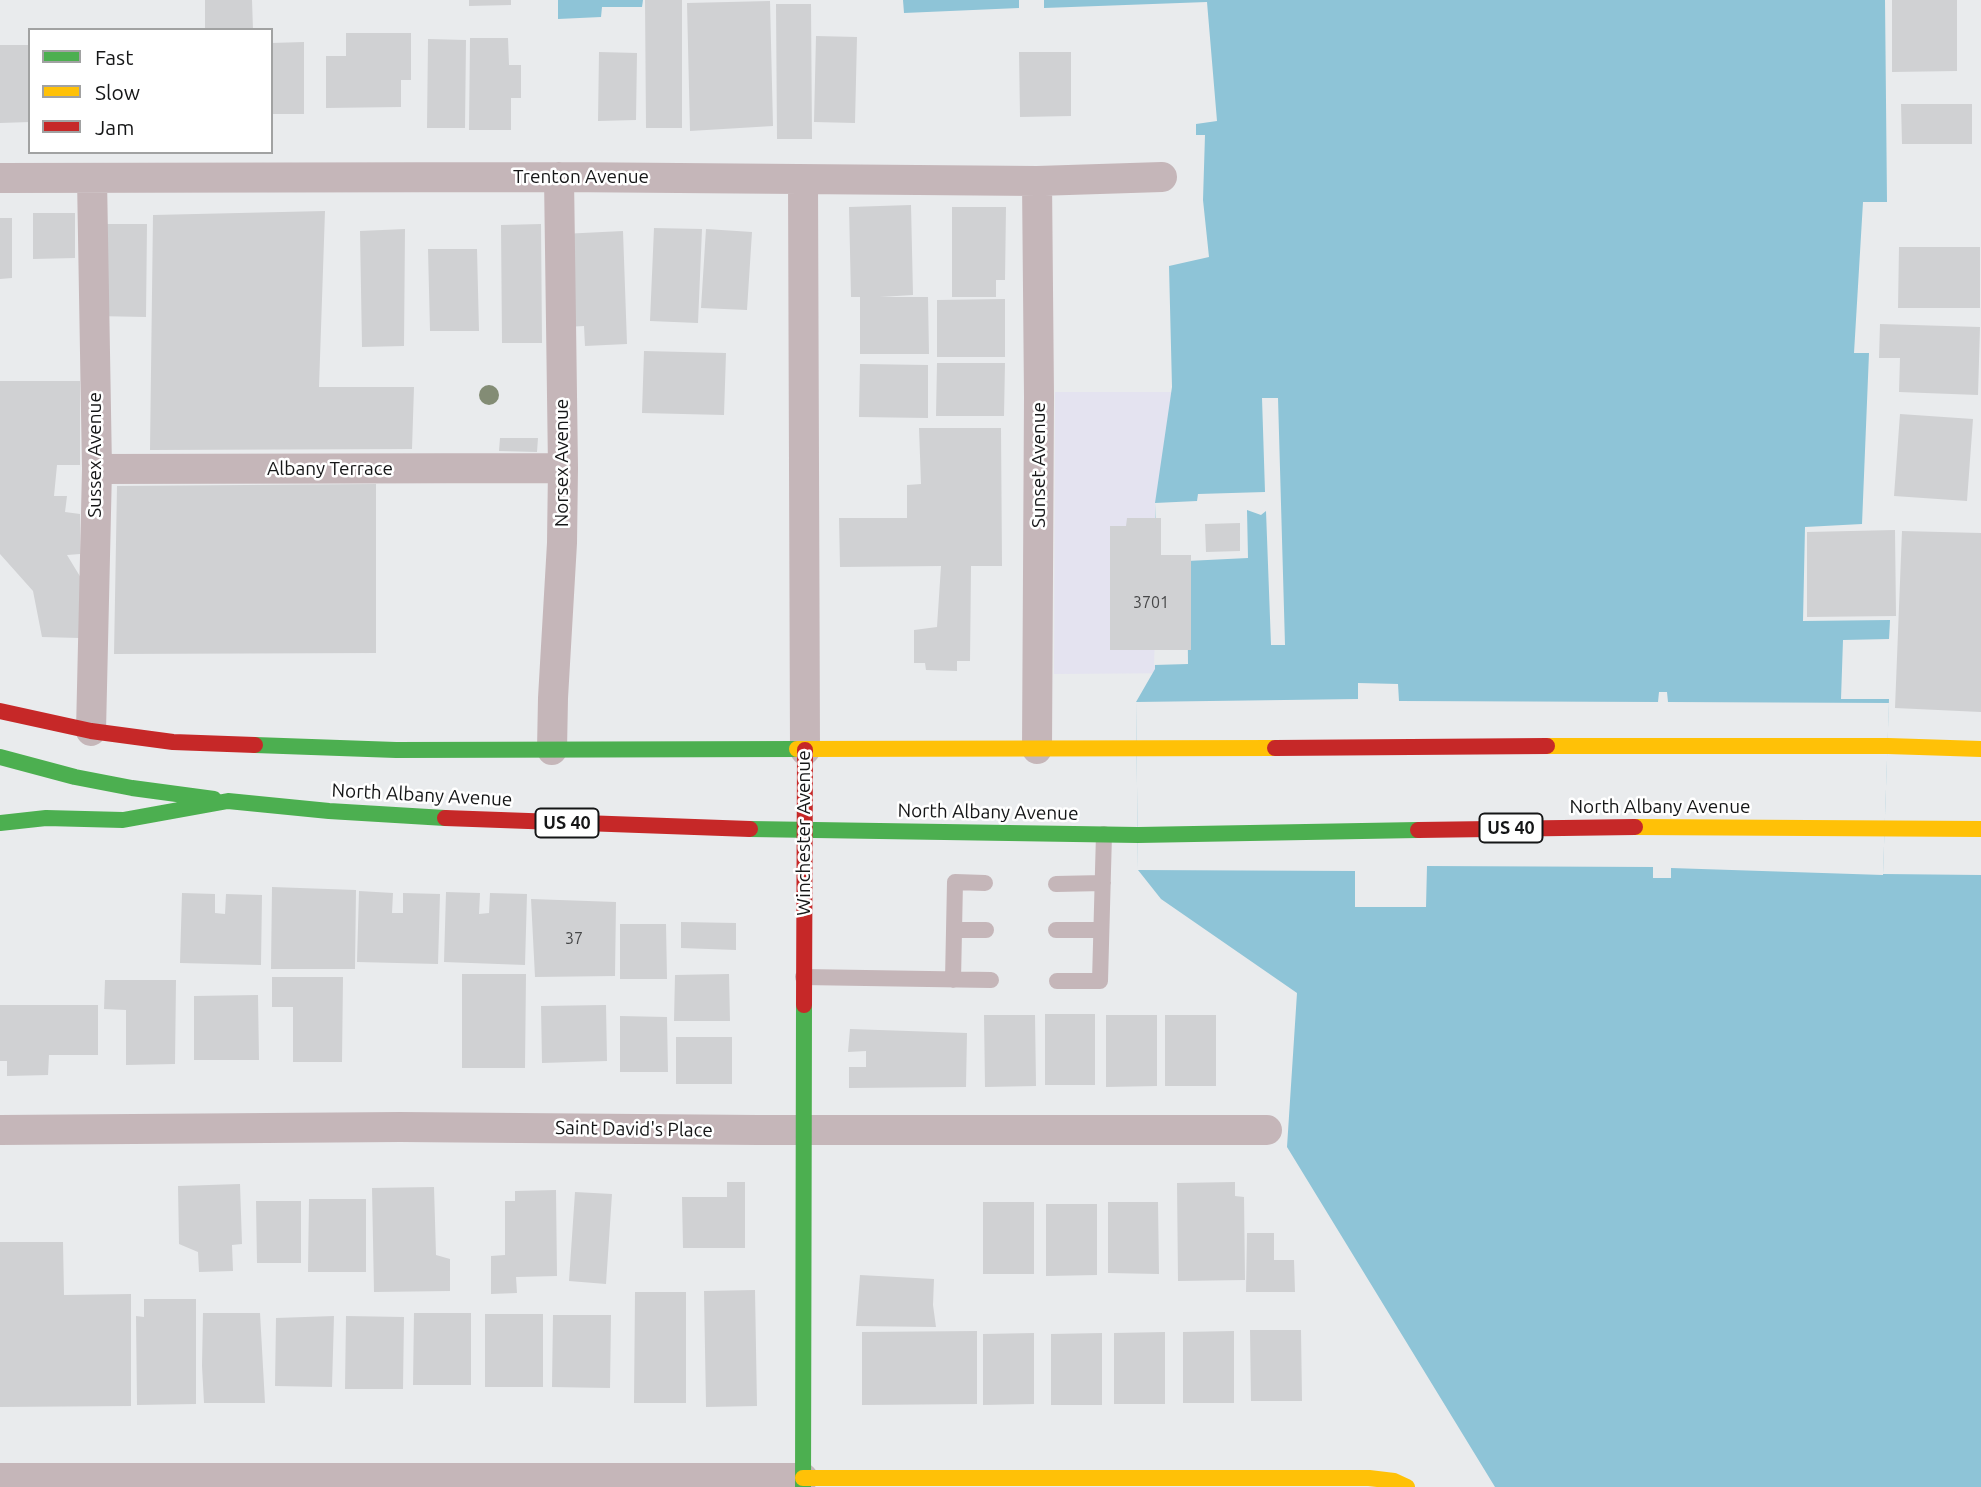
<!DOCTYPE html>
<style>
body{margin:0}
#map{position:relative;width:1981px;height:1487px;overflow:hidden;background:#e9ebed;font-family:Ubuntu,sans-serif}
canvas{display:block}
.legend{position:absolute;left:28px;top:28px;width:245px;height:126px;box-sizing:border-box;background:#fff;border:2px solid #a1a2a2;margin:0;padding:9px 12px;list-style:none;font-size:21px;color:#151617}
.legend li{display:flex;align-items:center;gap:14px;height:35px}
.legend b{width:35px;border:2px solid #a1a2a2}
</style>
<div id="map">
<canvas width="1981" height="1487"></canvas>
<ul class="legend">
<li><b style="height:9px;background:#4caf50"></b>Fast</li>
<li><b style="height:9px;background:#ffc107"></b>Slow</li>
<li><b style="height:9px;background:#c62828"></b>Jam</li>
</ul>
</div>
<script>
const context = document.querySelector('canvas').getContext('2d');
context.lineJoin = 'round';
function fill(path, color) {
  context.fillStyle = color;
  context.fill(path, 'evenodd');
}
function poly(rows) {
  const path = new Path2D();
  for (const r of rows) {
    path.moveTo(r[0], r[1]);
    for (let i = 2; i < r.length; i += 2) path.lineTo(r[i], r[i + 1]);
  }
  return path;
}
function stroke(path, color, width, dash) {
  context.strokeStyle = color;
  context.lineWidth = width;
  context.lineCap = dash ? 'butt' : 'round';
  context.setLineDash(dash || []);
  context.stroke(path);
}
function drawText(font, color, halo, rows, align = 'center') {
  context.font = font + ' Ubuntu,sans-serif';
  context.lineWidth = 5;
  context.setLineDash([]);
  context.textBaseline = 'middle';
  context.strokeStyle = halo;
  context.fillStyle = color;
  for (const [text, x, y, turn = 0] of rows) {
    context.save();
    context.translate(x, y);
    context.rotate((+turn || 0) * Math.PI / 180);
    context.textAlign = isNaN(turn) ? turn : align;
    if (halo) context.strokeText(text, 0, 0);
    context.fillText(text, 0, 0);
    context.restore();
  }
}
const commercial = poly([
 [1055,392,1197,392,1197,673,1054,674]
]);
const water = poly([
 [558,0,643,0,642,7,602,7,601,17,558,19],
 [903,0,1019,0,1019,8,904,13],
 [1044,0,1885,0,1887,202,1863,202,1854,353,1869,353,1862,524,1805,527,1803,621,1890,620,1889,639,1843,640,1841,699,1889,699,1883,874,1981,875,1981,1487,1495,1487,1287,1147,1297,993,1161,899,1138,870,1136,702,1155,669,1155,503,1172,387,1169,266,1209,257,1203,200,1205,135,1196,135,1196,124,1217,121,1207,2,1044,8]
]);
const pier = poly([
 [1262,398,1278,398,1285,645,1271,645,1266,511,1261,515,1247,510,1248,558,1187,561,1188,664,1154,665,1157,570,1155,503,1197,501,1198,494,1265,492],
 [1358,683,1398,684,1399,701,1658,702,1659,692,1667,692,1668,702,1889,703,1883,875,1671,868,1671,878,1653,878,1653,867,1427,866,1426,907,1355,907,1355,871,1138,870,1136,702,1358,699]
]);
const building = poly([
 [205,0,252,0,253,30,205,30],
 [469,0,511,0,511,5,469,6],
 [645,0,682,0,682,128,646,128],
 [1892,0,1957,0,1957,71,1892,72],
 [770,1,773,126,690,131,687,3],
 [776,4,811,4,812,139,777,139],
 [346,33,411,33,411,80,401,80,401,107,326,108,326,56,346,56],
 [816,36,857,37,855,123,814,122],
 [470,38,508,38,509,65,521,65,521,98,511,98,511,130,469,130],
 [428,39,466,40,465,128,427,128],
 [304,42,304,114,271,114,271,43],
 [0,45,30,45,30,122,0,123],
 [599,52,637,53,636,120,598,121],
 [1019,52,1071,52,1071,116,1020,117],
 [1901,104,1972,104,1972,144,1902,144],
 [911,205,913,295,880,297,928,297,929,354,860,354,860,297,851,297,849,207],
 [952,207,1006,207,1005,280,996,280,996,297,952,297],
 [325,211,319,387,414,387,412,449,150,450,153,215],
 [33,213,75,213,75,258,33,259],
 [0,218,12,218,12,278,0,279],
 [102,224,147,224,146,317,95,316],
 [541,224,542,343,502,343,501,225],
 [654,228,702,229,698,323,650,321],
 [405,229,404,346,362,347,360,231],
 [706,229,752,232,747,310,701,308],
 [623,231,627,344,585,346,584,326,565,327,562,234],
 [1899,247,1980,247,1980,308,1898,308],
 [428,249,477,249,479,331,430,331],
 [1005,299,1005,357,937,357,937,300],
 [1880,324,1980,327,1978,395,1899,392,1900,358,1879,358],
 [644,351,726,353,724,415,642,413],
 [937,363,1005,363,1004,416,936,416],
 [860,364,928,365,928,418,859,417],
 [0,381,80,381,80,465,57,465,54,496,67,496,65,512,80,514,80,554,67,555,81,578,79,638,42,637,33,591,0,554],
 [1900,414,1973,419,1967,501,1894,496],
 [919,428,1001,428,1002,566,971,566,970,661,957,661,957,671,926,670,925,663,914,663,914,630,937,627,941,566,840,567,839,518,907,518,907,485,921,484],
 [500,438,538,438,537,452,499,451],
 [376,484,376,653,114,654,117,486],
 [1127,518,1161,518,1161,555,1191,555,1191,650,1110,650,1110,526,1126,526],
 [1240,523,1240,551,1206,552,1205,524],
 [1895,530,1896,616,1807,617,1807,532],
 [1902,531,1981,533,1981,712,1895,708],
 [272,887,356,890,355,969,271,969],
 [359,891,393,893,392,913,403,913,403,893,440,894,438,964,357,962],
 [446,892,480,893,479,914,489,913,490,893,527,894,525,965,444,962],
 [182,893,215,894,215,913,225,914,226,894,262,895,261,965,180,963],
 [531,899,616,902,615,976,535,977],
 [681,922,736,923,736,950,681,948],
 [620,924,666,924,667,979,620,979],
 [462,974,526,974,525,1068,462,1068],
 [729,974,730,1021,674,1021,675,975],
 [272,977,343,977,342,1062,293,1062,293,1007,272,1007],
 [105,980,176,980,175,1064,126,1065,126,1010,104,1009],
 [258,995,259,1060,194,1060,194,996],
 [0,1005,98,1005,98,1055,49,1055,48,1075,7,1076,7,1061,0,1061],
 [606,1005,607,1061,542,1063,541,1006],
 [1045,1014,1095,1014,1095,1085,1045,1085],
 [984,1015,1035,1015,1036,1086,985,1087],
 [1106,1015,1157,1015,1157,1086,1106,1087],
 [1165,1015,1216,1015,1216,1086,1165,1086],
 [620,1016,667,1017,668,1072,620,1072],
 [850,1029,967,1033,966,1087,849,1088,849,1067,866,1067,866,1051,848,1052],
 [676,1037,732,1037,732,1084,676,1084],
 [727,1182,745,1182,745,1248,683,1248,682,1197,727,1197],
 [1235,1182,1235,1196,1244,1197,1245,1280,1178,1281,1177,1183],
 [240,1184,242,1244,232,1245,233,1271,199,1272,198,1252,179,1244,178,1186],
 [434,1187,436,1255,450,1259,450,1291,374,1292,372,1188],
 [556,1190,557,1276,516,1277,517,1293,491,1294,491,1256,505,1255,505,1201,515,1201,515,1191],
 [575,1192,612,1194,606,1284,569,1281],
 [309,1199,366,1199,366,1272,308,1272],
 [256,1201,301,1201,301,1263,257,1263],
 [983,1202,1034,1202,1034,1274,983,1274],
 [1108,1202,1158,1202,1159,1274,1108,1273],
 [1046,1204,1097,1204,1097,1275,1046,1276],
 [1247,1233,1274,1233,1274,1260,1294,1260,1295,1292,1246,1292],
 [0,1242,63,1242,64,1295,131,1294,131,1406,0,1407],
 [860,1275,934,1279,933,1305,936,1327,856,1326],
 [755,1290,757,1406,706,1407,704,1291],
 [635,1292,686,1292,686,1403,634,1403],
 [144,1299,196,1299,196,1404,137,1405,136,1316,144,1317],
 [203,1313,260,1313,265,1403,204,1403,202,1366],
 [414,1313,471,1313,471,1385,413,1385],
 [485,1314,543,1314,543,1387,485,1387],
 [553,1315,611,1315,610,1388,552,1387],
 [334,1316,332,1387,275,1386,276,1318],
 [346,1316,404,1317,403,1389,345,1389],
 [1250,1330,1301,1330,1302,1401,1251,1401],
 [977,1331,977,1404,862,1405,862,1332],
 [1234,1331,1234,1403,1183,1403,1183,1332],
 [1165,1332,1165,1404,1114,1404,1114,1333],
 [1034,1333,1034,1404,983,1405,983,1334],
 [1102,1333,1102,1405,1051,1405,1051,1334]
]);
const lane = poly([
 [1056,884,1103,883],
 [954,930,986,930],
 [1056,930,1101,930],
 [803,977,991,980],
 [953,980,955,882,985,883],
 [1057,981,1100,981,1104,834]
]);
const street = poly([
 [0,178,559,177,1037,181,1162,177],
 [803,180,805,750],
 [1037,181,1039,397,1037,749],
 [97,469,563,468],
 [91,731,97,469,92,178],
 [552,750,553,698,562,543,563,468,559,177],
 [0,1130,400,1127,758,1130,1267,1130],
 [0,1478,803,1478]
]);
const fast = poly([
 [255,745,396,750,797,749],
 [0,757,75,777,132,788,214,799],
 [0,823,46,818,123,820,228,801,329,811,445,818],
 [750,829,1138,835,1418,830],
 [803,1487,804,1005]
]);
const slow = poly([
 [1547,746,1888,746,1981,749],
 [797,749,1275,748],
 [1635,827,1981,829],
 [803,1478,1369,1478,1394,1481,1407,1487]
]);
const jam = poly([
 [0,711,91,731,173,742,255,745],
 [1275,748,1547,746],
 [445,818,750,829],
 [1418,830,1635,827],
 [804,1005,805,750]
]);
const trees = [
 [489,395]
];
const numberNames = [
 ["3701",1151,603],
 ["37",574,939]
];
const shields = [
 [567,823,63],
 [1511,828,63]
];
const shieldNames = [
 ["US 40",567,823],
 ["US 40",1511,828]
];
const streetNames = [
 ["Trenton Avenue",581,177],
 ["Sussex Avenue",95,455,-90],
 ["Norsex Avenue",562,463,-90],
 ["Sunset Avenue",1039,465,-90],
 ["Albany Terrace",330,469],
 ["North Albany Avenue",422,795,3],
 ["North Albany Avenue",1660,807],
 ["North Albany Avenue",988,812,1],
 ["Winchester Avenue",804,833,-90],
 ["Saint David's Place",634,1129,1]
];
fill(commercial, '#e4e3f0');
fill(water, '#8ec4d7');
fill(pier, '#e9ebed');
fill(building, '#d0d1d3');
stroke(lane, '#c5b6b9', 16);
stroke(street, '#c5b6b9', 30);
stroke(fast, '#4caf50', 16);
stroke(slow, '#ffc107', 16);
stroke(jam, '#c62828', 16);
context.fillStyle = '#838c75';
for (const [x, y] of trees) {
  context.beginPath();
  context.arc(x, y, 10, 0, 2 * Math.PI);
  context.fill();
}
drawText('16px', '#464748', null, numberNames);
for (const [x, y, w] of shields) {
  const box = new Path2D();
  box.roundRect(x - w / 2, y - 14.5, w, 29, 5);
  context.fillStyle = '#fff';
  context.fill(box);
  stroke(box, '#151617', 2);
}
drawText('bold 18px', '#151617', null, shieldNames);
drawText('19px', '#151617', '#fff', streetNames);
</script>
